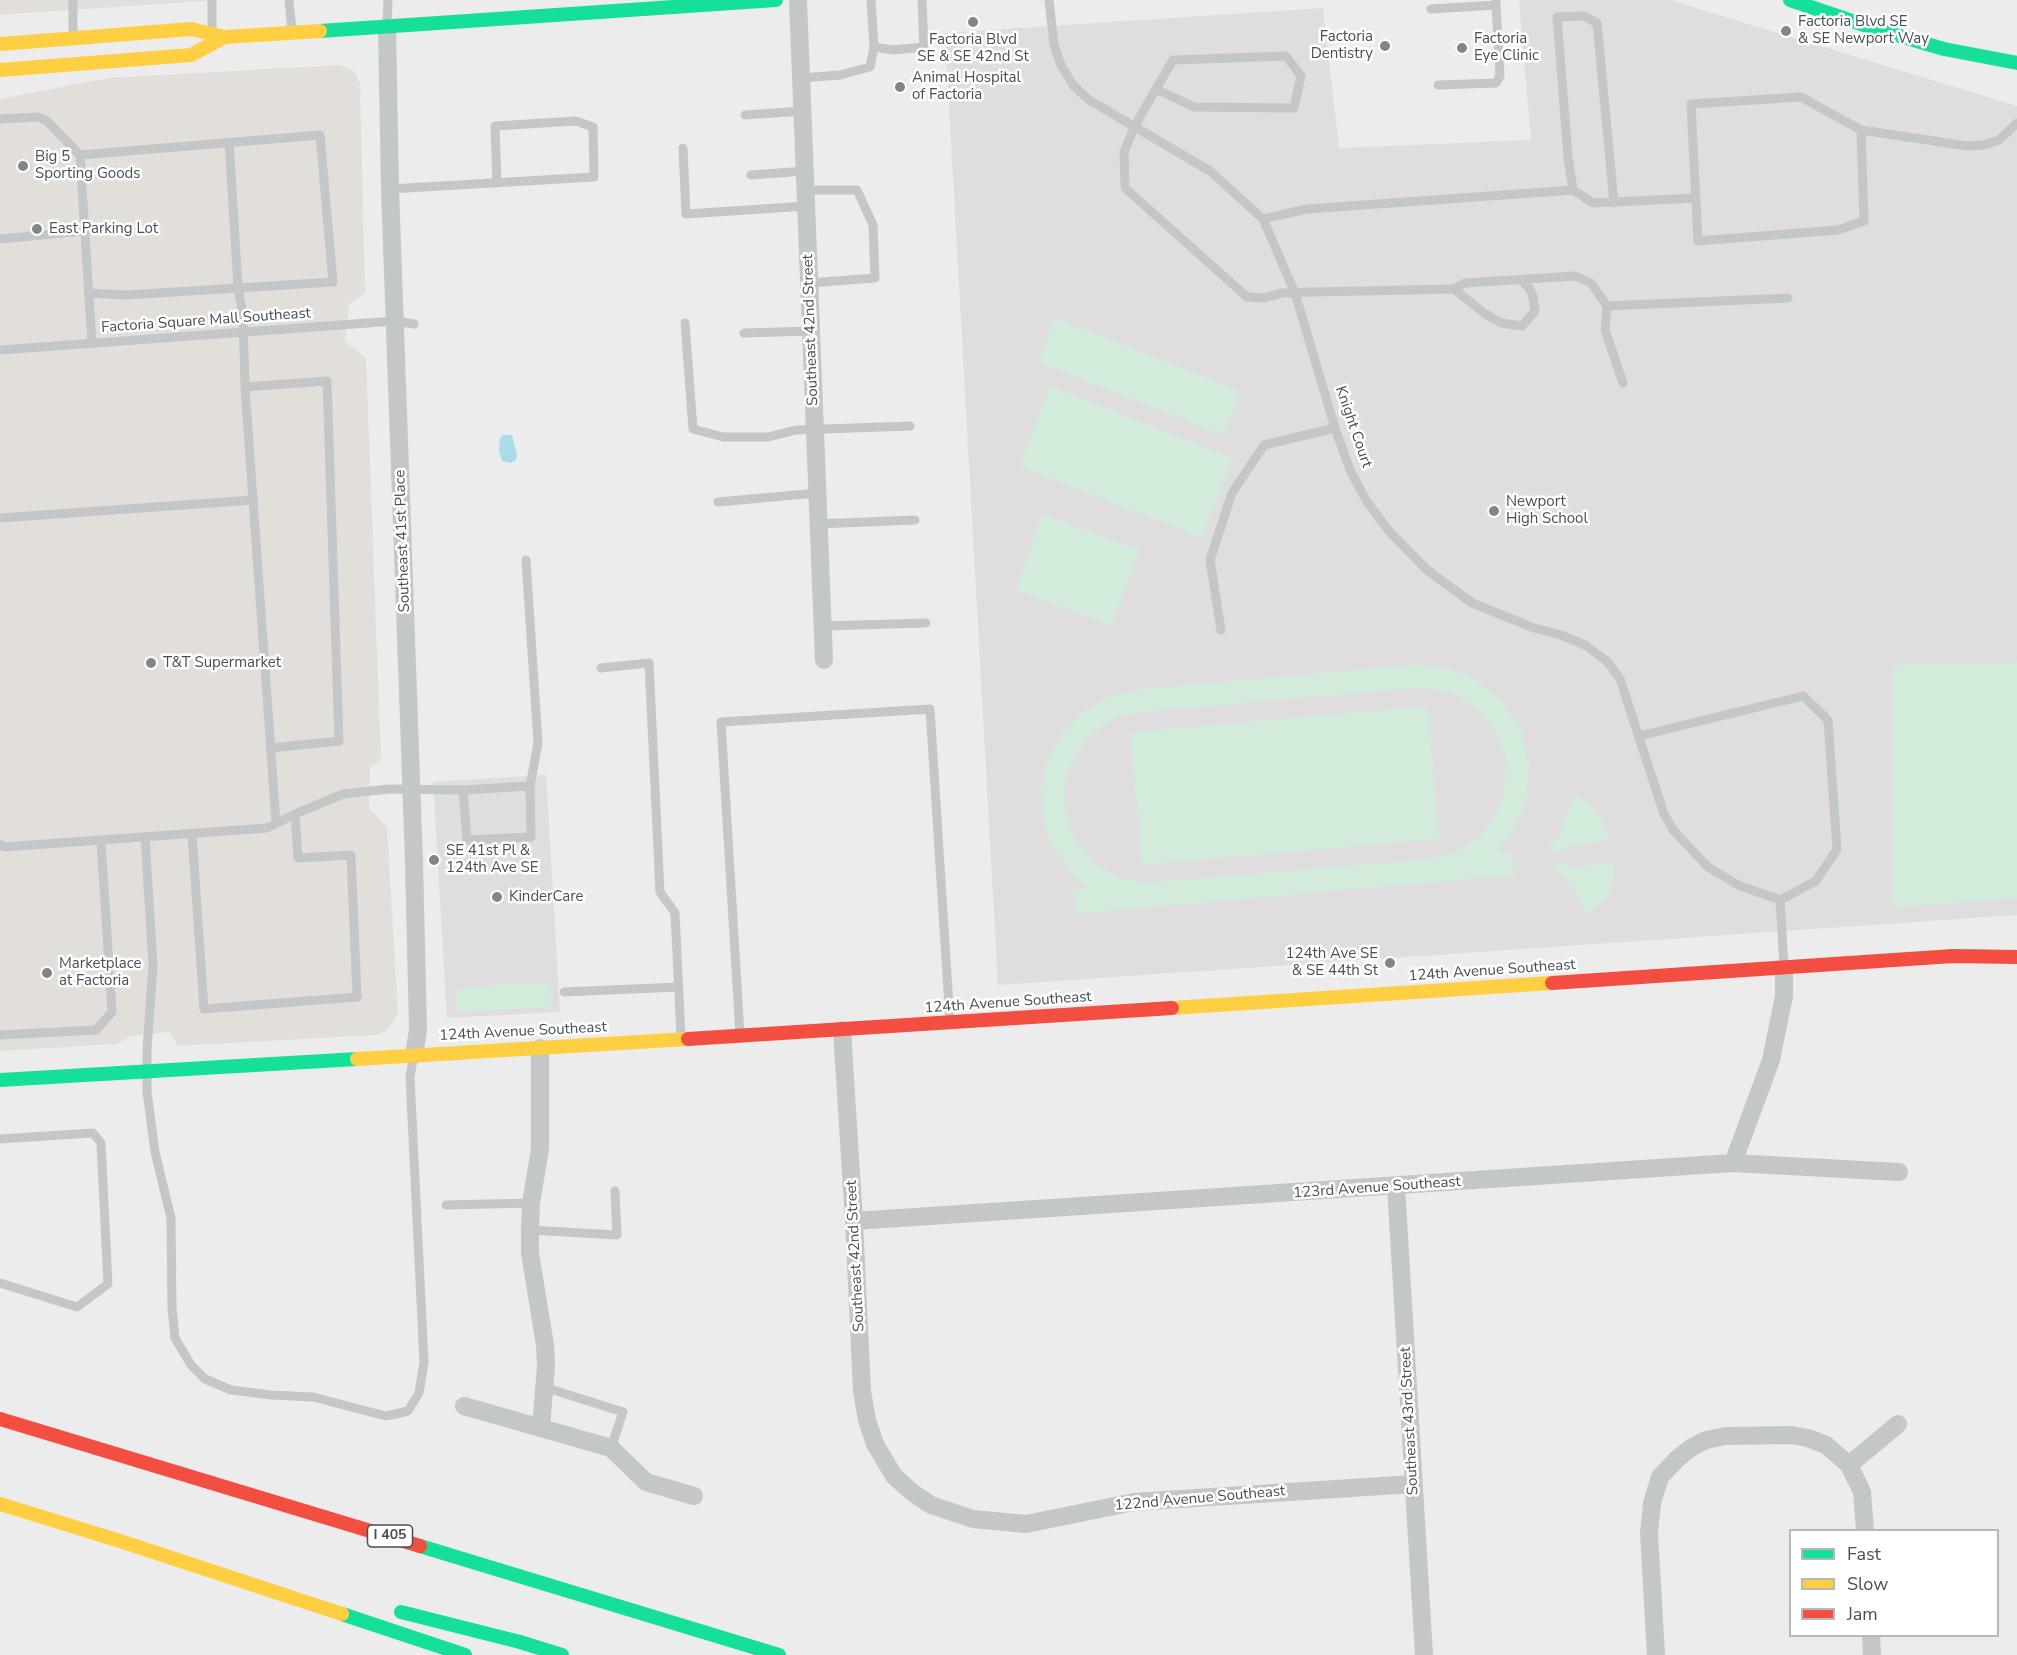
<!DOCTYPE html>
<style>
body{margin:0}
#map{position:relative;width:2017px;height:1655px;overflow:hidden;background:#edecec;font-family:"Nunito Sans",sans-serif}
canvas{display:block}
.legend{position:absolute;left:1789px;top:1529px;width:210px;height:108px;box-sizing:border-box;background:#fff;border:2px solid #b5b9bc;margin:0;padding:8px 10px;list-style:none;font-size:18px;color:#455057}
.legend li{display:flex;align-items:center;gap:12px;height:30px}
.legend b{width:30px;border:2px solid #b5b9bc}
</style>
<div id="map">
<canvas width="2017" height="1655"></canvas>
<ul class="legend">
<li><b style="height:8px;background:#16e098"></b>Fast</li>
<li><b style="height:8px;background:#ffcf43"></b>Slow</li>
<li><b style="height:8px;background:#f24e42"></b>Jam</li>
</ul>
</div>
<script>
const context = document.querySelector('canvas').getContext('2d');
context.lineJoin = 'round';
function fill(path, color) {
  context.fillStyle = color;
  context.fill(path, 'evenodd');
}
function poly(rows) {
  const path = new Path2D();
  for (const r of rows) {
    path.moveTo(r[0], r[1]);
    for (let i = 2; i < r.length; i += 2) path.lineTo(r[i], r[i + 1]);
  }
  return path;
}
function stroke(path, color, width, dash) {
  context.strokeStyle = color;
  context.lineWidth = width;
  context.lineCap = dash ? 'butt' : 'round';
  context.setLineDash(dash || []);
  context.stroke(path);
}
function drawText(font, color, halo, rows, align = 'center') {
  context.font = font + ' "Nunito Sans",sans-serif';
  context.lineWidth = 5;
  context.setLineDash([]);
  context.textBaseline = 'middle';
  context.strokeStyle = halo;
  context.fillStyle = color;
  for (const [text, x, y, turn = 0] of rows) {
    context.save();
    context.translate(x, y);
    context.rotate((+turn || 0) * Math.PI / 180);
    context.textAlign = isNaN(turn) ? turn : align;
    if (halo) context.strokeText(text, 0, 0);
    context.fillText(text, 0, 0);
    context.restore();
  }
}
const commercial = poly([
 [0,0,216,0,0,15],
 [340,65,355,72,360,84,365,293,349,304,345,341,366,358,381,760,370,768,369,808,387,827,398,1014,387,1031,375,1035,178,1046,169,1032,131,1036,117,1044,0,1051,0,99,108,78]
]);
const education = poly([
 [1519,0,1670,0,2017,106,2017,915,998,985,945,33,1323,8,1339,148,1531,140],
 [546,775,560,1012,447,1018,433,782]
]);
const green = poly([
 [1055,318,1241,391,1223,435,1038,362],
 [1050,386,1233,458,1202,538,1019,466],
 [1043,514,1140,550,1111,626,1015,590],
 [2017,662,2017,898,1893,908,1893,665],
 [1411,665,1445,667,1477,680,1503,702,1521,731,1529,764,1527,799,1514,830,1496,853,1512,852,1514,875,1075,914,1073,890,1089,888,1068,869,1049,840,1044,823,1041,789,1044,772,1056,741,1079,715,1107,697,1140,689],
 [1413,688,1427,688,1453,694,1476,708,1493,728,1504,753,1506,766,1504,793,1494,818,1477,839,1454,853,1428,859,1143,883,1117,877,1094,863,1077,843,1071,831,1065,805,1066,778,1071,765,1084,742,1105,724,1116,718,1143,712],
 [1428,706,1439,839,1142,865,1130,732],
 [1574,794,1590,803,1602,821,1610,841,1565,847,1555,854,1549,845,1558,838],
 [1559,860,1571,867,1614,862,1614,880,1607,897,1590,913,1587,914,1566,879,1555,871],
 [550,982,551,1007,457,1012,457,990,479,986]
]);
const water = poly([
 [504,435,512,435,517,455,516,460,510,463,502,461,499,451,500,438]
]);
const lane = poly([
 [73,0,73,37],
 [289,0,292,30],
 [1049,0,1054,45,1061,65,1073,85,1089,100,1210,171,1263,219,1295,293,1335,428,1350,470,1367,502,1389,531,1427,570,1472,603,1534,628,1561,635,1585,645,1608,662,1620,679,1664,814,1674,831,1708,867,1738,885,1780,900],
 [1431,9,1496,5,1496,0],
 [387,25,388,0],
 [212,32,212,0],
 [874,47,893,50,924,47,922,0],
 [802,78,840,75,870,67,874,47,871,0],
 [1438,85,1496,83,1500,76,1496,5],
 [1156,89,1194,107,1294,108,1301,76,1286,56,1173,60,1156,89,1142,113,1135,126,1124,152,1125,188,1247,297,1264,298,1282,293,1312,292,1454,289,1484,313,1501,323,1522,326,1535,311,1533,297,1530,289,1521,280],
 [745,115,803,111],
 [0,119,38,117,47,121,80,155,92,344],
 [1861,130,1864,221,1838,230,1698,241,1691,104,1801,97,1861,130,1967,146,1984,145,1999,140,2017,123],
 [229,142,238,287,243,316,245,387,276,823],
 [683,148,686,214,807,206],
 [80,155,320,135,333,282,126,295,89,293],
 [751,175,805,171],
 [390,189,594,177,593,127,576,121,495,126,497,183],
 [806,190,857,190,873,225,875,278,809,283],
 [1573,190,1568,157,1557,17,1584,16,1597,23,1614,203],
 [1263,219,1307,209,1573,190,1593,203,1696,198],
 [0,239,85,231],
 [1454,289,1465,283,1575,276,1591,283,1607,306,1605,330,1623,383],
 [1607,306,1788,298],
 [685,323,693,429,723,437,768,437,796,430,910,426],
 [744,333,811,331],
 [0,350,395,321,414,324],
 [245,387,327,381,339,741,271,748],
 [718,502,817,493],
 [0,518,254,500],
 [818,524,915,520],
 [526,560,538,743,530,786],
 [823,626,926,623],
 [1221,630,1210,560,1232,493,1264,445,1335,428],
 [601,668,649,663,660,892,675,913,681,1037],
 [1639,736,1803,696,1828,720,1837,849,1816,881,1780,900],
 [192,834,204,1009,357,997,351,855,298,858,295,814],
 [145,837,153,965,147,1049,147,1092,155,1152,171,1218,172,1308,175,1338,191,1365,205,1379,231,1390,271,1395,313,1397,386,1416,408,1411,419,1393,424,1362,410,1077,413,1059],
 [0,844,4,847,267,828,295,814,343,794,389,789,463,790,467,840,531,837,530,786,463,790],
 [1780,900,1784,966],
 [564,992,679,987],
 [0,1035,96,1030,112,1012,101,841],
 [740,1035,721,722,930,709,950,1022],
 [0,1139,93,1133,101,1143,108,1284,77,1307,0,1283],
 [446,1205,531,1203],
 [530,1230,617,1235,615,1191],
 [544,1387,623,1412,611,1448]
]);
const street = poly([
 [798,0,824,660],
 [387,28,390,189,414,861,418,1030,414,1055],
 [842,1030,854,1221,862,1391,867,1420,875,1444,894,1476,913,1493,931,1505,973,1519,1026,1524,1134,1502,1413,1484],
 [540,1048,540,1149,531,1203,530,1230,530,1253,545,1345,546,1366,541,1428],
 [1733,1163,1771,1060,1784,996,1784,967],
 [1396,1186,1424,1655],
 [854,1221,1733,1163,1899,1172],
 [464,1406,611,1448,646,1482,694,1496],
 [1865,1530,1862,1492,1849,1465,1898,1424],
 [1871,1636,1872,1655],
 [1656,1655,1649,1533,1652,1503,1660,1477,1677,1459,1692,1447,1706,1440,1726,1436,1791,1435,1808,1438,1826,1445,1849,1465]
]);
const fast = poly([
 [1790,0,1876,29,1944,49,2017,63],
 [320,31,776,0],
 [0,1080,357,1059],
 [420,1546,779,1655],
 [401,1612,520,1642,562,1655],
 [342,1614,465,1655]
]);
const slow = poly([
 [0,44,191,29,225,37,320,31],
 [0,70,191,55,225,37],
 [1172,1008,1552,983],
 [357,1059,688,1039],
 [0,1504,120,1541,342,1614]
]);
const jam = poly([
 [1552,983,1953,956,2017,957],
 [688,1039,1172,1008],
 [0,1419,420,1546]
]);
const markers = [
 [973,22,6,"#80878b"],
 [1786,31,6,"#80878b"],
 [1385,46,6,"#80878b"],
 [1462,48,6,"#80878b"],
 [900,87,6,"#80878b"],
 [23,166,6,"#80878b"],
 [37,229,6,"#80878b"],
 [1494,511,6,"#80878b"],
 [151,663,6,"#80878b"],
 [434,860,6,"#80878b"],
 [497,897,6,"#80878b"],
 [1390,963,6,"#80878b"],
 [47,973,6,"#80878b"]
];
const shields = [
 [390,1536,45]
];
const shieldNames = [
 ["I 405",390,1536]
];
const poiNames = [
 ["Factoria Blvd SE",1798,22],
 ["& SE Newport Way",1798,39],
 ["Factoria",1373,37,"right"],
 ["Dentistry",1373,54,"right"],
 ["Factoria",1474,39],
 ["Eye Clinic",1474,56],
 ["Factoria Blvd",973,40,"center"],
 ["SE & SE 42nd St",973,57,"center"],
 ["Animal Hospital",912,78],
 ["of Factoria",912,95],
 ["Big 5",35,157],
 ["Sporting Goods",35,174],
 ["East Parking Lot",49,229],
 ["Newport",1506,502],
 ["High School",1506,519],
 ["T&T Supermarket",163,663],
 ["SE 41st Pl &",446,851],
 ["124th Ave SE",446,868],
 ["KinderCare",509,897],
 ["124th Ave SE",1378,954,"right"],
 ["& SE 44th St",1378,971,"right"],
 ["Marketplace",59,964],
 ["at Factoria",59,981]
];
const streetNames = [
 ["Factoria Square Mall Southeast",206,321,-4],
 ["Southeast 42nd Street",811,330,-92],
 ["Knight Court",1353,427,71],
 ["Southeast 41st Place",403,541,-92],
 ["124th Avenue Southeast",1492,971,-4],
 ["124th Avenue Southeast",1008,1003,-4],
 ["124th Avenue Southeast",523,1032,-3],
 ["123rd Avenue Southeast",1377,1188,-4],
 ["Southeast 42nd Street",856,1256,-93],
 ["Southeast 43rd Street",1410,1421,-93],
 ["122nd Avenue Southeast",1200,1499,-5]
];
fill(commercial, '#e2dfda');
fill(education, '#dfdddd');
fill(green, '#d2ebda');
fill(water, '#a8dde7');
stroke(lane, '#c3c7c8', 9);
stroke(street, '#c3c7c8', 18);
stroke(fast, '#16e098', 14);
stroke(slow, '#ffcf43', 14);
stroke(jam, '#f24e42', 14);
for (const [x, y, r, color] of markers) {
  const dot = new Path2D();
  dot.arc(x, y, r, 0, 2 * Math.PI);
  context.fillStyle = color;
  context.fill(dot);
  stroke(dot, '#fff', 2);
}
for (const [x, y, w] of shields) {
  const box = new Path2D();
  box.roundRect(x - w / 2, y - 11, w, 22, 4.5);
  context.fillStyle = '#fff';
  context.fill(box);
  stroke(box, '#455057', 1.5);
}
drawText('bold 14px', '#455057', null, shieldNames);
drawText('15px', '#455057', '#fff', poiNames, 'left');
drawText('15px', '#455057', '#fff', streetNames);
</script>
